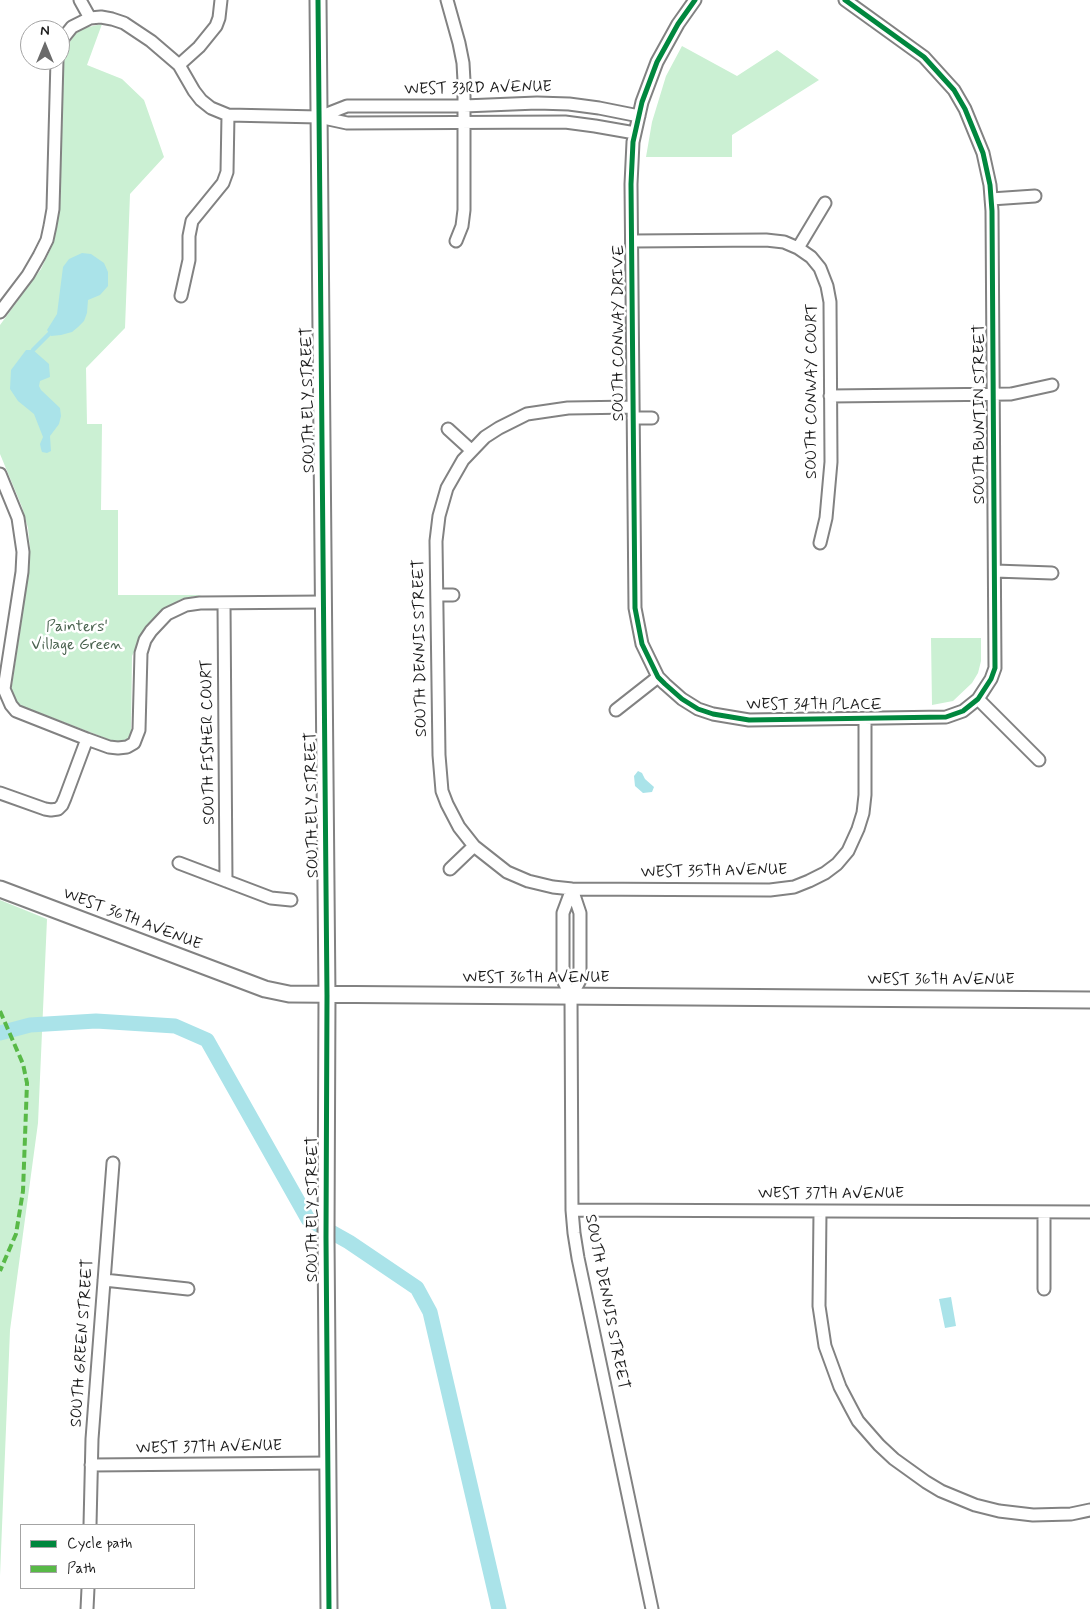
<!DOCTYPE html>
<style>
body{margin:0}
#map{position:relative;width:1090px;height:1609px;overflow:hidden;background:#fff;font-family:Mynerve,sans-serif}
canvas{display:block}
.legend{position:absolute;left:20px;top:1524px;width:175px;height:65px;box-sizing:border-box;background:#fff;border:1px solid #a4a4a4;margin:0;padding:6px 9px;list-style:none;font-size:15px;color:#1c1c1c}
.legend li{display:flex;align-items:center;gap:10px;height:25px}
.legend b{width:25px;border:1px solid #a4a4a4}
.north{position:absolute;left:20px;top:20px;width:50px;height:50px;box-sizing:border-box;background:#fff;border:1px solid #a4a4a4;border-radius:50%;rotate:0deg;font-size:14px;font-weight:700;line-height:20px;text-align:center;color:#1c1c1c}
.north::after{content:'';display:block;margin:auto;width:18px;height:22px;background:#6b6b6b;clip-path:polygon(50% 0,100% 100%,50% 72%,0 100%)}
</style>
<div id="map">
<canvas width="1090" height="1609"></canvas>
<ul class="legend">
<li><b style="height:6px;background:#00873e"></b>Cycle path</li>
<li><b style="height:6px;background:#58b947"></b>Path</li>
</ul>
<div class="north">N</div>
</div>
<script>
const context = document.querySelector('canvas').getContext('2d');
context.lineJoin = 'round';
function fill(path, color) {
  context.fillStyle = color;
  context.fill(path, 'evenodd');
}
function poly(rows) {
  const path = new Path2D();
  for (const r of rows) {
    path.moveTo(r[0], r[1]);
    for (let i = 2; i < r.length; i += 2) path.lineTo(r[i], r[i + 1]);
  }
  return path;
}
function stroke(path, color, width, dash) {
  context.strokeStyle = color;
  context.lineWidth = width;
  context.lineCap = dash ? 'butt' : 'round';
  context.setLineDash(dash || []);
  context.stroke(path);
}
function drawText(font, color, halo, rows, align = 'center') {
  context.font = font + ' Mynerve,sans-serif';
  context.lineWidth = 5;
  context.setLineDash([]);
  context.textBaseline = 'middle';
  context.strokeStyle = halo;
  context.fillStyle = color;
  for (const [text, x, y, turn = 0] of rows) {
    context.save();
    context.translate(x, y);
    context.rotate((+turn || 0) * Math.PI / 180);
    context.textAlign = isNaN(turn) ? turn : align;
    if (halo) context.strokeText(text, 0, 0);
    context.fillText(text, 0, 0);
    context.restore();
  }
}
const green = poly([
 [102,24,87,65,122,79,144,100,164,157,130,194,125,328,86,368,87,424,102,424,101,510,118,510,118,595,202,595,181,599,171,605,161,612,145,629,132,656,131,734,127,739,120,742,113,741,22,706,14,700,11,692,29,570,30,548,28,528,22,507,0,454,0,325,41,269,51,248,57,227,60,206,64,54,68,45,75,34,84,28],
 [682,46,737,76,777,50,819,80,732,135,732,157,646,157,652,122,666,76],
 [931,638,981,638,981,661,978,673,972,683,953,701,932,705],
 [0,900,47,919,38,1123,10,1330,0,1576]
]);
const water = poly([
 [82,253,91,254,104,263,108,272,108,286,100,295,88,300,87,313,84,321,78,327,72,332,61,335,51,336,47,330,57,314,63,267,69,259],
 [26,350,33,350,49,364,50,377,40,381,39,386,41,390,60,408,61,416,59,424,50,436,51,451,47,453,42,452,41,449,40,444,43,437,34,414,18,401,10,389,11,370],
 [638,771,642,773,645,779,654,787,652,792,643,793,635,786,634,776],
 [951,1297,956,1326,945,1328,939,1299]
]);
const stream = poly([
 [33,350,49,334]
]);
const canal = poly([
 [0,1033,30,1025,96,1021,175,1026,207,1040,308,1219,349,1242,417,1288,430,1312,499,1609]
]);
const street = poly([
 [80,0,90,18],
 [447,0,459,43,463,63,464,81,464,210,462,226,456,241],
 [695,0,678,24,657,62,642,102,633,142,631,184,635,608,642,644,658,677,665,684,682,699,698,709,713,714,749,720,946,717,963,711,978,699,991,679,995,668,992,211,990,185,983,153,965,109,954,90,924,57,845,0],
 [60,46,64,37,72,27,90,18,101,17,112,19,124,23,151,41,179,65,194,91,201,100,211,108,228,115,319,117,347,123,565,122,595,126,635,133],
 [179,65,199,47,216,26,219,18,221,0],
 [319,117,347,106,464,106,537,103,569,104,599,108,639,116],
 [991,199,1035,196],
 [632,241,766,240,784,242,798,248,811,257,820,268,827,286,830,302,831,462,826,518,820,543],
 [798,248,825,203],
 [181,296,189,260,189,236,192,221,223,183,227,172,228,115],
 [0,312,28,275,39,256,47,240,50,226,53,209,57,60],
 [830,396,1011,394,1052,385],
 [633,407,568,408,527,414,499,428,485,437,463,460,447,488,439,516,436,541,439,755,442,791,447,804,459,827,474,846,507,872,528,881,553,887,572,889,770,890,794,887,809,881,825,873,837,864,848,851,858,829,863,813,865,795,865,718],
 [633,418,652,418],
 [448,429,471,450],
 [0,474,18,518,23,552,22,572,4,689,11,705,16,711,87,739,109,747,118,748,127,747,134,743,139,730,141,653,145,640,151,631,167,614,186,605,200,603,323,602],
 [995,571,1052,573],
 [437,595,453,595],
 [224,603,226,881],
 [978,699,1039,760],
 [616,710,658,677],
 [0,793,45,809,51,810,58,809,62,805,65,798,87,739],
 [179,863,271,898,291,900],
 [450,869,474,846],
 [572,889,563,913,563,980,571,997,572,1210,574,1233,578,1258,652,1609],
 [571,997,580,980,580,913,572,889],
 [572,1210,1090,1212],
 [820,1212,819,1306,825,1346,840,1387,851,1408,858,1421,879,1445,894,1459,926,1482,941,1491,975,1505,999,1511,1033,1515,1071,1514,1090,1510],
 [104,1280,188,1289],
 [1044,1289,1044,1212],
 [91,1465,328,1463],
 [90,1525,92,1439,113,1163],
 [87,1609,88,1588]
]);
const secondary = poly([
 [318,0,327,995,326,1237,329,1609],
 [0,889,265,989,289,994,1090,1000]
]);
const quiet = poly([
 [0,1011,23,1064,27,1083,23,1191,16,1234,0,1271]
]);
const cycleway = poly([
 [318,0,327,995,326,1237,329,1609],
 [695,0,678,24,657,62,642,102,633,142,631,184,635,608,642,644,658,677,665,684,682,699,698,709,713,714,749,720,946,717,963,711,978,699,991,679,995,668,992,211,990,185,983,153,965,109,954,90,924,57,845,0]
]);
const streetNames = [
 ["WEST 33RD AVENUE",478,89,-1],
 ["SOUTH CONWAY DRIVE",620,333,-90],
 ["SOUTH CONWAY COURT",813,391,-90],
 ["SOUTH ELY STREET",309,400,-91],
 ["SOUTH BUNTIN STREET",981,414,-90],
 ["SOUTH DENNIS STREET",421,648,-91],
 ["WEST 34TH PLACE",814,706],
 ["SOUTH FISHER COURT",209,742,-91],
 ["SOUTH ELY STREET",313,805,-91],
 ["WEST 35TH AVENUE",714,872,-1],
 ["WEST 36TH AVENUE",132,920,21],
 ["WEST 36TH AVENUE",536,979],
 ["WEST 36TH AVENUE",941,981],
 ["WEST 37TH AVENUE",831,1195],
 ["SOUTH ELY STREET",314,1209,-90],
 ["SOUTH DENNIS STREET",606,1302,79],
 ["SOUTH GREEN STREET",83,1343,-86],
 ["WEST 37TH AVENUE",209,1448,-1]
];
const parkNames = [
 ["Painters'",77,628],
 ["Village Green",77,646]
];
fill(green, '#cbf0d3');
fill(water, '#aae3e9');
stroke(stream, '#aae3e9', 4.5);
stroke(canal, '#aae3e9', 15);
stroke(street, '#828282', 15);
stroke(secondary, '#828282', 19);
stroke(street, '#fff', 11);
stroke(secondary, '#fff', 15);
stroke(quiet, '#58b947', 4, [8, 4]);
stroke(cycleway, '#00873e', 5);
drawText('16px', '#1c1c1c', '#fff', streetNames);
drawText('16px', '#4a624f', '#fff', parkNames);
</script>
